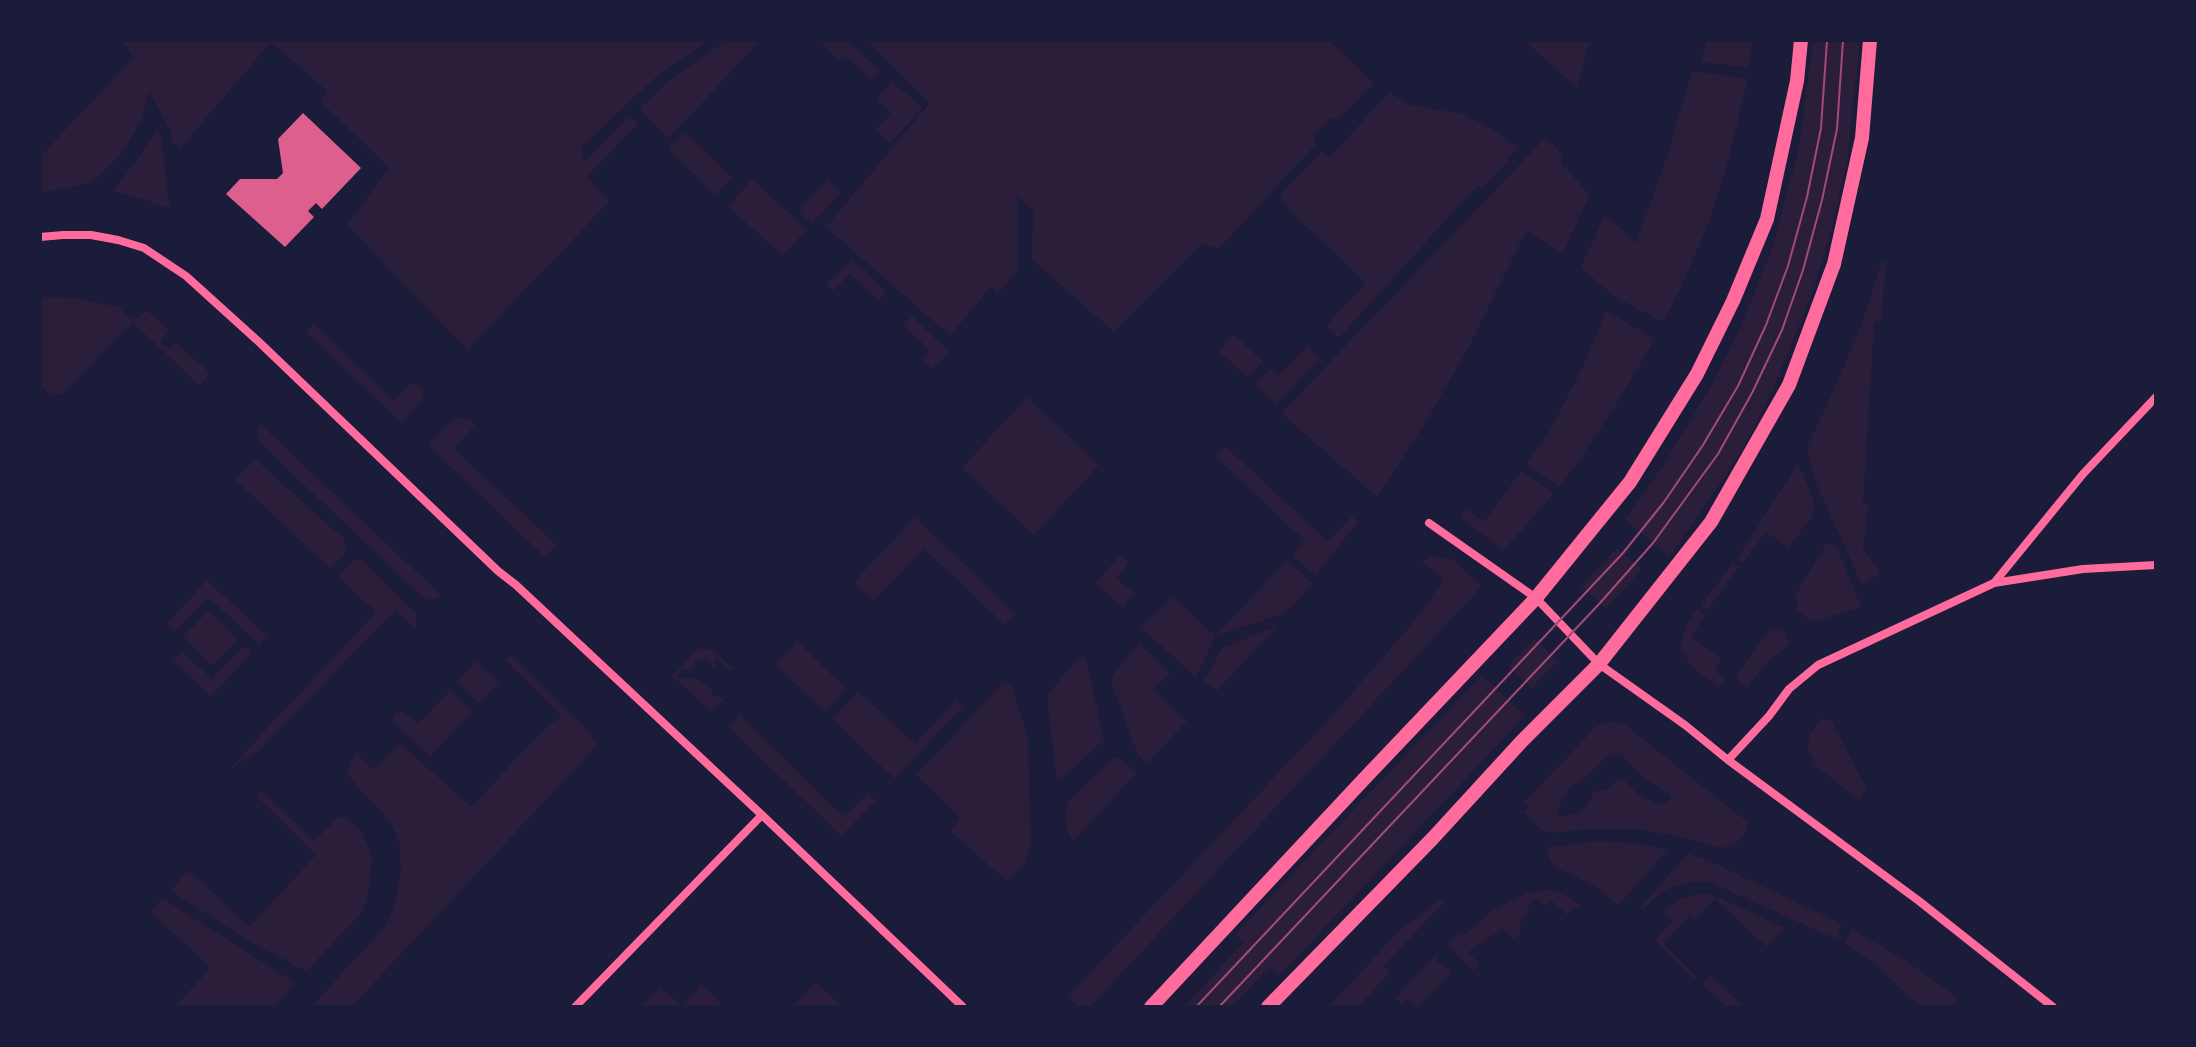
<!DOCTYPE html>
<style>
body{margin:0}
#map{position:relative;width:2196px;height:1047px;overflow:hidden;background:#1b1b3a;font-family:Signika,sans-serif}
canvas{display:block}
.frame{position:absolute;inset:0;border:42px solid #1b1b3a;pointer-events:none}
</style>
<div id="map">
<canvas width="2196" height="1047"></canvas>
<div class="frame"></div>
</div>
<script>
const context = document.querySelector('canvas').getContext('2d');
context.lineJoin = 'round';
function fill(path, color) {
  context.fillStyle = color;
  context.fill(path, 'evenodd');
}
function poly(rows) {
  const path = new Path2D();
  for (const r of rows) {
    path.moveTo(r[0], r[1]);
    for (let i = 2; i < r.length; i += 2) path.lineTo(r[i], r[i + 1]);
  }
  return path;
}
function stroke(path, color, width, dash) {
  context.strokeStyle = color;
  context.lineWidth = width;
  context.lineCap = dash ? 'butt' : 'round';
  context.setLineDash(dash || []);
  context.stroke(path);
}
const green = poly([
 [120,40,709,40,658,75,581,148,584,161,629,118,634,119,637,125,587,177,610,201,467,350,347,225,389,168,320,101,327,91,271,42,180,149,176,143,173,146,171,132,149,91,142,119,123,152,92,183,40,193,40,157,133,58,127,47],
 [727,40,761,40,669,138,641,112,641,107,669,80],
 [818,40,847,40,880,71,872,80,844,55,839,60],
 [867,40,1329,40,1374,83,1340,119,1332,118,1314,135,1316,144,1219,249,1201,244,1114,332,1032,260,1033,211,1017,195,1017,271,997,295,992,286,950,336,826,227,929,104],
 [1523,40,1590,40,1577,88],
 [1706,40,1753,40,1749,67,1701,62],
 [1813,40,1860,40,1847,162,1833,223,1814,289,1773,389,1752,432,1729,471,1669,557,1625,520,1662,467,1711,386,1740,329,1773,246,1799,148],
 [1692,71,1748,79,1725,173,1709,222,1682,285,1664,322,1613,296,1581,267,1605,214,1636,243,1667,156],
 [892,81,922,108,890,143,876,129,891,113,876,99],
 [1389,92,1410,105,1463,114,1496,131,1512,144,1518,145,1518,148,1507,160,1508,162,1481,188,1477,186,1339,338,1326,326,1366,283,1287,208,1279,195,1322,151,1330,157],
 [158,128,162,144,170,209,146,200,113,191,142,153],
 [685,132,732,177,715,195,668,149],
 [1545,138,1557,148,1561,155,1562,164,1590,195,1562,255,1527,229,1469,346,1429,417,1377,497,1281,413],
 [752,179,807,229,782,256,728,206],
 [827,179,841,193,812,224,798,211],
 [852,259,887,292,878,301,850,274,833,291,826,284],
 [1881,262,1886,263,1881,321,1874,323,1863,503,1868,504,1863,549,1881,573,1862,585,1816,483,1807,447,1836,385,1861,326],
 [46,297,76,298,119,307,133,321,146,310,170,330,160,342,169,349,175,342,210,373,199,386,133,322,61,395,47,392,40,386,40,299],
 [1606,311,1655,339,1615,406,1579,461,1559,487,1526,465,1549,432,1583,367],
 [912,316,949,352,933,369,922,359,930,350,903,325],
 [314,323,393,401,409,384,413,383,418,384,423,389,424,395,422,401,401,423,306,332],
 [1234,334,1263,362,1248,378,1218,351],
 [1307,346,1320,359,1276,404,1255,385,1271,369,1278,376],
 [1027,397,1099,465,1034,535,962,468],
 [457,418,469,419,475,425,454,449,557,545,545,557,428,445,451,421],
 [261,425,441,595,441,596,438,599,429,600,421,596,260,443,257,432],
 [1225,446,1328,541,1352,516,1358,522,1316,576,1292,555,1305,541,1215,456],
 [255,459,344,539,347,549,345,554,331,569,234,479],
 [1798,463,1813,498,1814,509,1811,518,1788,548,1766,532,1743,563,1737,559],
 [1521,471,1554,493,1527,525,1503,550,1461,518,1465,509,1484,522],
 [915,517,1015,613,1005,625,924,549,874,601,854,582],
 [1831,543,1837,547,1861,607,1812,622,1797,610,1796,594,1826,544],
 [1617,548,1642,569,1606,609,1581,586],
 [1120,555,1129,562,1116,578,1135,594,1123,608,1095,583],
 [1433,556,1452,559,1482,586,1090,1007,1078,1007,1067,997,1332,716,1417,618,1444,579,1421,562],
 [358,559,363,561,417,614,416,628,395,610,259,751,228,770,376,612,338,577,353,561],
 [1287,560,1313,584,1286,613,1215,636,1196,678,1141,627,1173,596,1215,636],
 [1733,562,1739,567,1707,611,1701,606],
 [207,580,267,636,259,645,208,597,175,632,166,624],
 [209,610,238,639,212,666,183,637],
 [1696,610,1705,615,1691,637,1722,658,1714,670,1725,679,1719,688,1694,669,1680,648,1685,628],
 [1279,625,1217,691,1204,681,1222,648],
 [1772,630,1782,631,1786,633,1790,644,1772,658,1747,687,1735,678,1765,635],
 [1534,638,1558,661,1532,688,1508,666],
 [797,641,846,689,825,712,775,664],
 [1139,643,1171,673,1153,689,1187,721,1147,763,1138,755,1112,685,1112,678,1116,670],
 [245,646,252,653,211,697,173,661,182,651,212,679],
 [703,648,713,650,734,669,730,671,717,658,714,661,715,668,712,668,707,658,695,662,692,670,682,669,675,677,683,679,697,679,711,687,713,695,725,698,711,712,672,676,698,649],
 [511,655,592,734,590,736,598,745,351,1007,311,1007,384,928,394,907,401,870,399,841,391,823,351,779,347,770,350,762,357,754,374,770,400,743,471,807,546,727,562,716,505,660],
 [1080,656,1086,658,1104,740,1062,779,1058,780,1056,777,1047,695],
 [476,661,499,683,480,704,457,683],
 [1482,675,1525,716,1279,976,1269,967,1233,1007,1184,1007,1243,943,1235,934],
 [1004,682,1012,685,1028,739,1031,846,1025,863,1007,881,950,831,960,818,916,775],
 [450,690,473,711,430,757,392,720,397,711,401,711,418,724],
 [858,691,915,744,956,700,963,706,895,779,832,719],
 [739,714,844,817,868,793,876,800,841,836,728,726],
 [1821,718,1831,720,1867,789,1859,801,1817,767,1808,751,1809,735],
 [1614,722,1625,725,1744,819,1748,823,1747,830,1741,839,1733,845,1721,848,1690,839,1639,829,1583,829,1554,833,1543,831,1523,812,1529,807,1524,802,1597,726],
 [1614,754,1621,755,1639,774,1669,794,1671,799,1661,805,1658,804,1638,794,1622,778,1618,779,1604,791,1599,790,1594,792,1586,808,1572,815,1557,816,1563,796,1572,786,1584,779,1605,758],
 [1116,758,1122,760,1137,773,1073,841,1069,836,1066,826,1066,809,1068,801,1111,760],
 [261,790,314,841,339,817,348,818,360,829,373,857,367,899,361,914,306,971,252,943,170,891,189,870,249,927,316,855,257,797],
 [1600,841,1649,845,1668,850,1618,906,1597,887,1553,866,1548,856,1547,847],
 [1688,853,1714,863,1842,924,1836,939,1709,882,1695,881,1669,888,1655,898,1645,908,1638,910],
 [1545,889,1562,894,1581,905,1577,909,1574,907,1567,915,1551,900,1545,907,1536,899,1527,907,1530,910,1518,927,1522,931,1514,939,1502,929,1468,952,1480,964,1473,971,1448,947,1450,945,1448,943,1460,932,1465,934,1493,910,1527,893,1543,892],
 [1696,894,1715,895,1716,899,1720,898,1785,928,1767,947,1715,899,1696,920,1689,916,1664,944,1697,977,1694,979,1655,940,1673,921,1662,910,1681,899],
 [162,898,296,983,274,1007,174,1007,211,968,150,912],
 [1442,898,1445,902,1383,966,1390,973,1358,1007,1328,1007,1402,928],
 [1852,929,1908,962,1958,998,1954,1007,1920,1007,1870,960,1845,944],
 [1436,954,1439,956,1436,961,1452,972,1418,1007,1416,1007,1407,999,1402,1004,1395,998],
 [1710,975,1744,1007,1726,1007,1702,984],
 [816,982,840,1004,837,1007,792,1007],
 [701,984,725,1007,641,1007,660,987,683,1006]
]);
const building = poly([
 [303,113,361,168,322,209,316,203,308,211,314,217,285,247,226,194,240,179,277,179,283,173,278,139]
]);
const minor = poly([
 [40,237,63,235,91,235,118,240,144,248,186,276,259,342,498,571,516,585,762,815,963,1007],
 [1429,523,1536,598,1599,664,1685,725,1728,760,1919,901,2053,1007],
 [1994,583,2083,569,2156,565],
 [1728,760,1769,716,1789,689,1818,665,1994,583,2083,474,2156,397],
 [575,1007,762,815]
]);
const tertiary = poly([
 [1151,1007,1364,779,1536,598,1630,482,1697,374,1733,301,1767,219,1797,81,1801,40],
 [1268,1007,1433,838,1522,741,1599,664,1711,522,1789,385,1834,264,1862,138,1870,40]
]);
const tram = poly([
 [1196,1007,1623,553,1664,502,1703,445,1738,386,1766,325,1788,266,1807,197,1821,128,1827,40],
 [1219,1007,1600,603,1653,543,1718,454,1752,393,1782,330,1803,270,1822,200,1837,129,1843,40]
]);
fill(green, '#2a1e3b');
fill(building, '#dd5f8e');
stroke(minor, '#ff6b9d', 8);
stroke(tertiary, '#ff6b9d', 14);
stroke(tram, '#a44b75', 2);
</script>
